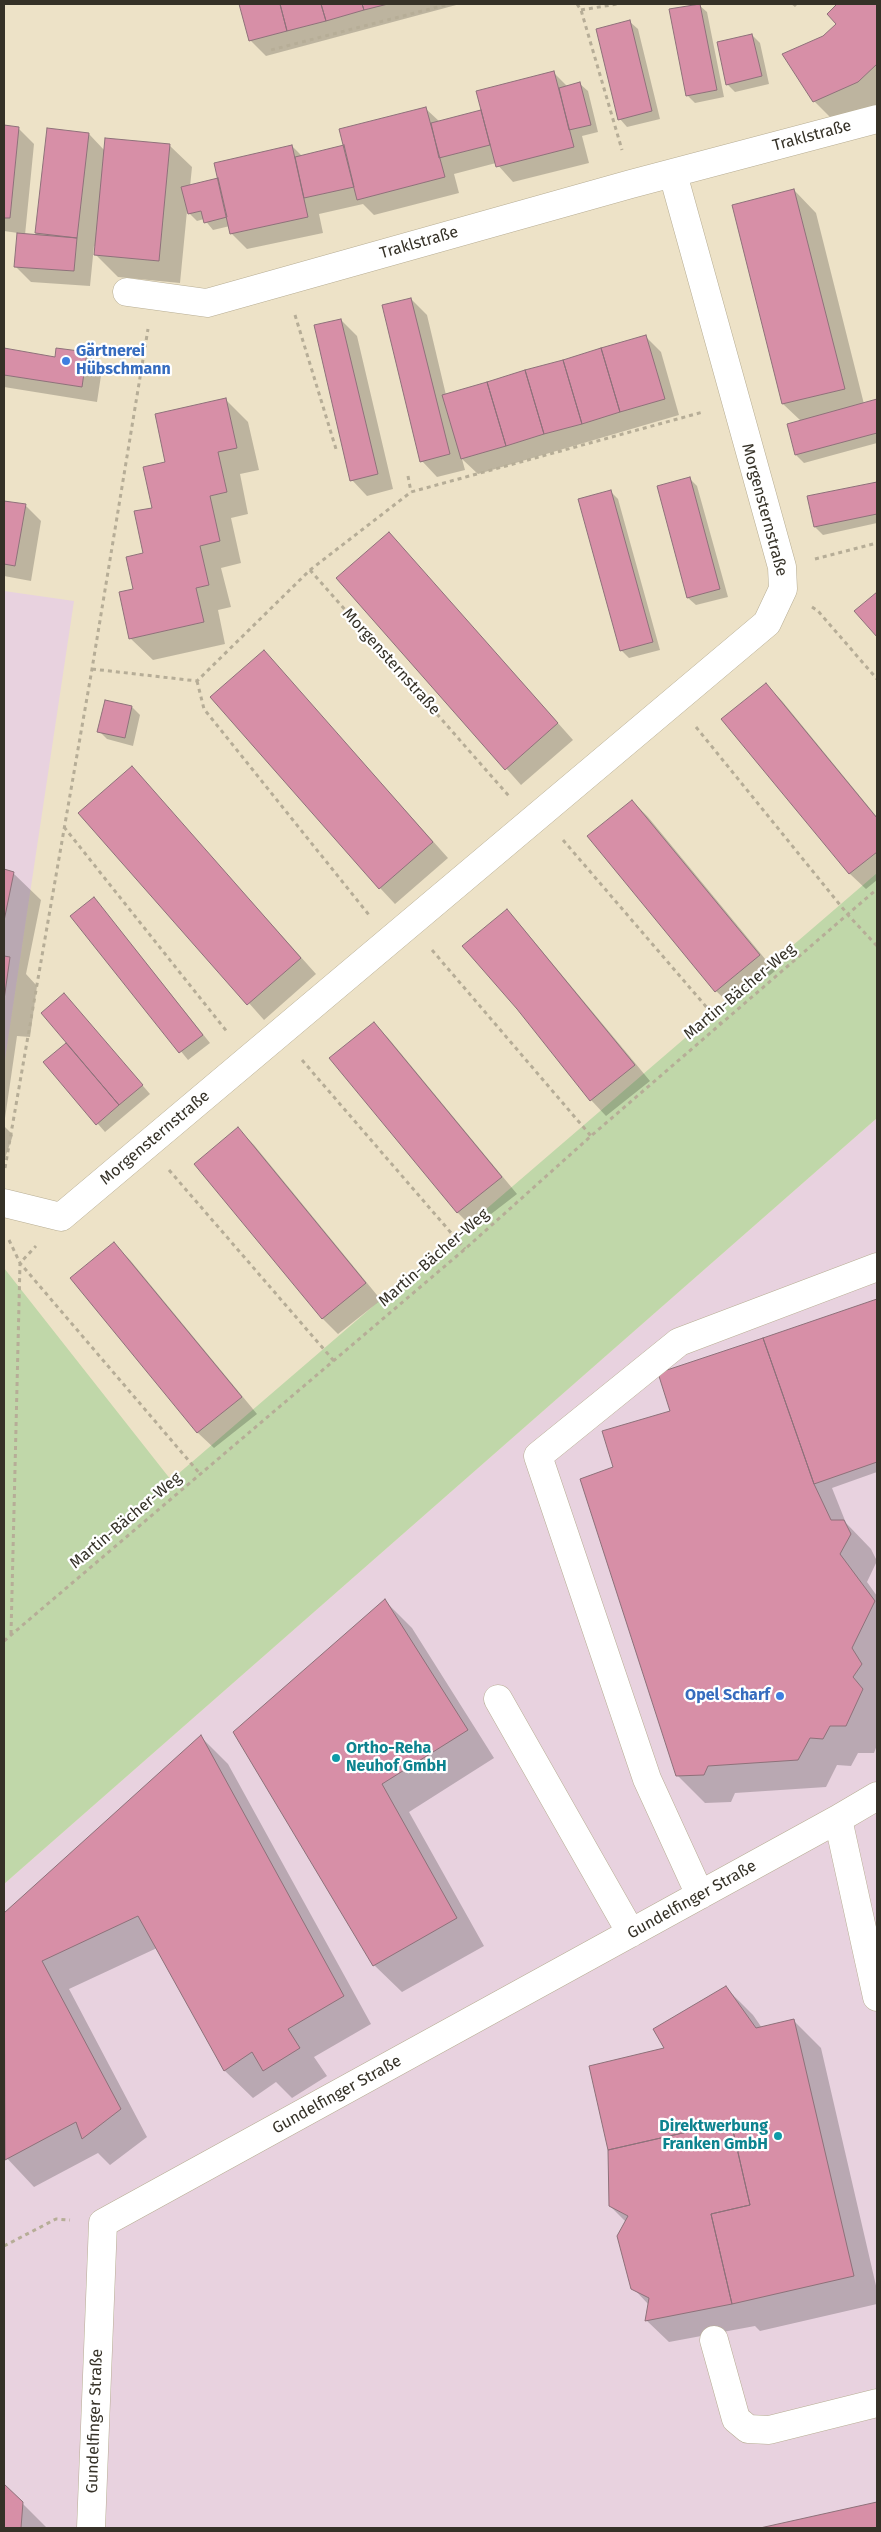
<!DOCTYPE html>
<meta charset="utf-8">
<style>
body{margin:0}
#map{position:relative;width:881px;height:2532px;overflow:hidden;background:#ede2c7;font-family:"Fira Sans",sans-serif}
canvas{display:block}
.frame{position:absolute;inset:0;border:5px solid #353127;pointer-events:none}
</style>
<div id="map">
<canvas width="881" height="2532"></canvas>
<div class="frame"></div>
</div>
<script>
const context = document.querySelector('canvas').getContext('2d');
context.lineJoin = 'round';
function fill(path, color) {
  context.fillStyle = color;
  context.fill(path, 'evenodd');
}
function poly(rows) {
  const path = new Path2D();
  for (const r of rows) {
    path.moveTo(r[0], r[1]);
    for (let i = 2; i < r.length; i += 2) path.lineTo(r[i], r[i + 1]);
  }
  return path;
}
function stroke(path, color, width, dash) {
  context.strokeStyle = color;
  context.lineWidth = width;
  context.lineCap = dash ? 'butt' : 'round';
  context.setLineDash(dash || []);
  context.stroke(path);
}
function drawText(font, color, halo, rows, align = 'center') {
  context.font = font + ' "Fira Sans",sans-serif';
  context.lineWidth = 4.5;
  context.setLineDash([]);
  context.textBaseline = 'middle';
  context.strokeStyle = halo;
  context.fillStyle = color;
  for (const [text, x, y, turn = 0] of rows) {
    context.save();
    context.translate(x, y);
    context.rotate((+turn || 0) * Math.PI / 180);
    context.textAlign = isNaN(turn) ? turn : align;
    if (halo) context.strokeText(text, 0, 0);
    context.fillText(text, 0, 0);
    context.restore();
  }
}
const industrial = poly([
 [4,591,74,601,4,1066],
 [877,1118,877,2528,4,2528,4,1884]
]);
const green = poly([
 [877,873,877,1118,4,1884,4,1268,171,1480]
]);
const shadow = poly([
 [240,4,460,4,266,56,250,40],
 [791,4,798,4,795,7],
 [839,4,877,4,877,105,836,123,814,101,824,37,838,24,828,14],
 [699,5,707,12,724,97,695,103,687,95],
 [630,22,638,29,660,119,627,127,620,119],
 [752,35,760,43,769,84,735,92,727,84],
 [554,73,568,87,580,84,588,91,598,132,582,136,589,163,513,182,496,163,454,174,459,193,374,215,363,204,319,214,323,233,247,249,231,233,230,226,213,230,204,219,197,221,187,211,180,283,118,277,96,255,96,247,94,246,90,286,31,282,15,266,18,233,4,231,4,127,18,128,34,144,25,235,36,235,48,129,89,134,105,151,169,145,192,167,190,187,217,180,292,146,302,156,345,146,426,109,440,122,482,111],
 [794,190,816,213,864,404,877,400,877,443,804,463,796,455,788,425,801,421,783,404,733,206],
 [411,299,427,315,446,395,645,336,661,352,679,415,478,474,462,459,465,470,437,477,422,461],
 [341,320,357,336,393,489,367,496,352,480],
 [4,349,56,358,87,353,102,369,97,402,4,387],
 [226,400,248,422,259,470,240,474,248,514,231,518,241,563,221,568,231,607,218,610,225,644,153,660,130,638,135,590,145,554,153,509,167,463],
 [689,478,697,486,728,597,696,605,688,598],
 [877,483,877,523,823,535,815,527,809,497],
 [610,491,618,499,660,650,629,658,621,650],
 [4,502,25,505,41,521,31,581,4,576],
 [389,533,573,740,521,785,337,578],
 [264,652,448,858,395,904,380,888],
 [766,685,782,701,877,817,877,880,866,889,850,874,723,720],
 [106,702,132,707,140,715,133,746,107,739,99,731],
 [132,768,316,974,264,1020,80,813],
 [632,801,648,817,775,971,732,1006,716,991],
 [4,870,13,873,41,900,26,974,37,986,30,1037,17,1036,4,1125],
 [101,907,210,1043,188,1060,72,916],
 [507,911,522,927,650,1081,606,1116,591,1100],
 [64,994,150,1094,105,1132,45,1063,68,1043],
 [374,1023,389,1039,517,1194,473,1228,458,1213,331,1059],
 [4,1126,13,1135,4,1161],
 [238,1129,254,1145,381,1300,338,1334,323,1319,196,1164],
 [114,1244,130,1260,257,1414,214,1448,198,1433,71,1279],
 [877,1300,877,1472,832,1488,846,1523,871,1549,877,1561,867,1582,877,1596,877,1745,874,1753,858,1753,851,1766,837,1765,826,1787,735,1793,731,1802,705,1803,677,1775,614,1467,672,1411,764,1340],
 [385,1601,412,1628,494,1758,409,1812,484,1946,402,1992,374,1965],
 [201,1737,228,1764,371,2024,314,2057,327,2076,292,2098,276,2082,253,2098,225,2071,157,1948,69,1989,147,2137,110,2165,98,2153,34,2187,4,2155,4,1915],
 [725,1987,753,2015,762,2028,794,2021,821,2048,877,2290,877,2304,760,2331,755,2326,669,2342,646,2320,649,2305,633,2288,626,2222,610,2206,666,2049],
 [4,2486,22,2503,47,2528,4,2528],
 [877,2503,877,2528,766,2528]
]);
const building = poly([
 [239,4,280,4,287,31,249,41,239,4],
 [280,4,321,4,326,21,287,31,280,4],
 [321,4,362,4,364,10,326,21,321,4],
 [362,4,388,4,364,10,362,4],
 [700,4,717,90,686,96,669,9,700,4],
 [837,4,877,4,877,64,858,82,813,102,782,54,823,36,836,24,827,14,837,4],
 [630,20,652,111,618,120,596,29,630,20],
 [752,34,762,76,726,85,717,42,752,34],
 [554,71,574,147,496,167,476,91,554,71],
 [580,82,591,125,569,130,559,88,580,82],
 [426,107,445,177,357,200,339,129,426,107],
 [481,110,490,145,439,158,431,123,481,110],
 [4,125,19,127,10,218,4,218,4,125],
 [47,128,89,133,77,238,35,233,47,128],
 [105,138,170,144,159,261,94,255,105,138],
 [292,145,308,217,230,234,214,163,292,145],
 [344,145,354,187,304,198,295,157,344,145],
 [218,178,227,217,204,223,201,211,188,214,181,187,218,178],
 [794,189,845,389,782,404,732,205,794,189],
 [17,233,77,238,74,271,14,267,17,233],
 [411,298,450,454,420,462,382,305,411,298],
 [341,319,378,474,350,481,314,325,341,319],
 [646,335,665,399,620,412,601,348,646,335],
 [4,348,55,357,56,348,87,352,82,387,4,375,4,348],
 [601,348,620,412,582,424,563,360,601,348],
 [563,360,582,424,544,434,525,370,563,360],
 [525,370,544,434,506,446,487,382,525,370],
 [487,382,506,446,461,459,442,395,487,382],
 [226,398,237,448,218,452,227,492,210,496,220,541,200,546,209,585,196,588,204,622,129,639,119,592,133,589,126,557,143,553,134,511,152,508,143,467,165,462,155,414,226,398],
 [877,399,877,433,795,455,787,424,877,399],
 [690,477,720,589,687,598,657,486,690,477],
 [877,482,877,514,814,527,807,496,877,482],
 [611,490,653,642,620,651,578,499,611,490],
 [4,501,26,504,15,566,4,564,4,501],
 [389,532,558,723,505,770,336,578,389,532],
 [877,592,877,637,854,611,877,592],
 [264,650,433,842,379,889,210,697,264,650],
 [766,683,877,818,877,852,849,874,721,719,766,683],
 [105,700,132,706,125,738,97,732,105,700],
 [132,766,301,958,247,1005,78,813,132,766],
 [632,800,760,955,715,992,587,836,632,800],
 [4,869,14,872,4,921,4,869],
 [94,897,203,1035,179,1053,70,916,94,897],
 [507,909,635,1065,590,1101,517,1009,462,946,507,909],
 [4,956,10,957,4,1000,4,956],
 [64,993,143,1085,119,1105,41,1013,64,993],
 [374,1022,502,1177,457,1213,329,1058,374,1022],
 [66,1043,119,1105,96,1125,43,1062,66,1043],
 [238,1127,366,1283,322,1319,194,1164,238,1127],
 [114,1242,242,1397,197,1433,70,1278,114,1242],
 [877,1299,877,1462,814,1484,763,1338,877,1299],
 [763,1338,814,1484,831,1520,844,1520,851,1534,840,1554,875,1601,852,1648,862,1664,853,1677,863,1689,846,1726,830,1726,823,1739,810,1738,798,1760,708,1766,704,1775,676,1776,580,1479,613,1467,602,1431,670,1411,658,1373,763,1338],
 [385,1599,468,1730,382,1784,457,1918,373,1966,233,1732,385,1599],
 [201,1735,344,1996,288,2029,300,2048,263,2071,252,2052,224,2071,138,1916,42,1961,121,2109,82,2139,76,2122,5,2160,4,1913,201,1735],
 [726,1986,756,2028,794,2019,854,2276,732,2304,711,2214,750,2205,731,2122,608,2150,589,2066,664,2048,653,2029,726,1986],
 [731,2122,750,2205,711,2214,732,2304,645,2321,649,2298,631,2289,617,2236,628,2216,609,2206,608,2150,731,2122],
 [4,2484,23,2502,21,2528,4,2528,4,2484],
 [877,2502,877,2528,760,2528,877,2502]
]);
const path = poly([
 [577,4,581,10,622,150],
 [581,10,617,4],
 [271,50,449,4],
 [295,315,336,449],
 [408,476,411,492],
 [815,559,877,543],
 [310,570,509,796],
 [812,607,818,611,877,679],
 [92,669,197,681,310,570,411,492,703,412],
 [197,681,204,709,369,915],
 [696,727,849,916,877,946],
 [64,827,228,1033],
 [563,840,721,1024],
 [432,950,591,1136],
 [302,1060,465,1249],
 [5,1168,92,669,148,329],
 [169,1170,334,1361],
 [9,1240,20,1263,201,1475],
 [11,1634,20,1263,36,1246],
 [4,1641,465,1249,591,1136,877,889],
 [4,2246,56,2219,70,2220]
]);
const minor = poly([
 [127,292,207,303,631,184,877,119],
 [4,1203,61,1217,767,623,783,589,782,567,673,174],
 [498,1699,631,1933],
 [877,1796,838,1819,877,1997],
 [700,1895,647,1779,538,1456,679,1342,877,1267],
 [714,2340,736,2419,748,2429,769,2430,877,2403],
 [91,2528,103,2223,838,1819]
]);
const markers = [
 [66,361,5,"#3f7fe0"],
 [780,1696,5,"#3f7fe0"],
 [336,1758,5,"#0f9aa8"],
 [778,2136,5,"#0f9aa8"]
];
const streetNames = [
 ["Traklstraße",812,136,-15],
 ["Traklstraße",419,243,-16],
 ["Morgensternstraße",764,510,75],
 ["Morgensternstraße",391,662,48],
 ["Martin-Bächer-Weg",740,992,-40],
 ["Morgensternstraße",155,1138,-40],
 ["Martin-Bächer-Weg",434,1258,-41],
 ["Martin-Bächer-Weg",126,1521,-40],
 ["Gundelfinger Straße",692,1900,-29],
 ["Gundelfinger Straße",337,2095,-29],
 ["Gundelfinger Straße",95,2421,-88]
];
const shopNames = [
 ["Gärtnerei",76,352],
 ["Hübschmann",76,370],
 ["Opel Scharf",770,1696,"right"]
];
const cultureNames = [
 ["Ortho-Reha",346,1749],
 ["Neuhof GmbH",346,1767],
 ["Direktwerbung",768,2127,"right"],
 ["Franken GmbH",768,2145,"right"]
];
fill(industrial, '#e8d2df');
fill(green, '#c0d7a9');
fill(shadow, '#0003');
fill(building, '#d78fa7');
stroke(building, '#8e717a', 1);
stroke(minor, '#b7ad93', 29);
stroke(path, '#b6ad97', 3, [4, 4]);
stroke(minor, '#fff', 28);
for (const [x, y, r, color] of markers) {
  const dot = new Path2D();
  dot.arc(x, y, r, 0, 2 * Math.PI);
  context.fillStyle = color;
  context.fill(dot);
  stroke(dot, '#fff', 2);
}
drawText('16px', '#353127', '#fff', streetNames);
drawText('bold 16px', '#366cbe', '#fff', shopNames, 'left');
drawText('bold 16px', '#0d838f', '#fff', cultureNames, 'left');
</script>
